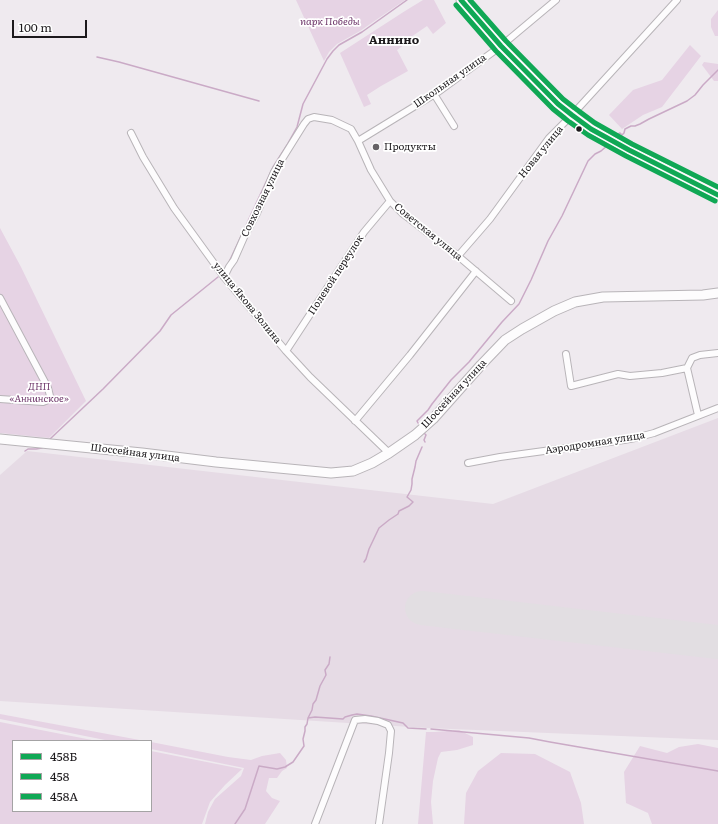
<!DOCTYPE html>
<meta charset="utf-8">
<style>
body{margin:0}
#map{position:relative;width:718px;height:824px;overflow:hidden;background:#efeaef;font-family:Literata,serif}
canvas{display:block}
.legend{position:absolute;left:12px;top:740px;width:140px;height:72px;box-sizing:border-box;background:#fff;border:1px solid #a4a3a4;margin:0;padding:5px 7px;list-style:none;font-size:12px;color:#1c191c}
.legend li{display:flex;align-items:center;gap:8px;height:20px}
.legend b{width:20px;border:1px solid #a4a3a4}
.scale{position:absolute;left:12px;top:20px;width:75px;height:18px;box-sizing:border-box;border:2px solid #1c191c;border-top:0;padding-left:5px;font-size:12px;line-height:14px;white-space:nowrap;color:#1c191c;-webkit-text-stroke:3px #fff;paint-order:stroke}
</style>
<div id="map">
<canvas width="718" height="824"></canvas>
<ul class="legend">
<li><b style="height:5px;background:#10a855"></b>458Б</li>
<li><b style="height:5px;background:#10a855"></b>458</li>
<li><b style="height:5px;background:#10a855"></b>458А</li>
</ul>
<div class="scale">100 m</div>
</div>
<script>
const context = document.querySelector('canvas').getContext('2d');
context.lineJoin = 'round';
function fill(path, color) {
  context.fillStyle = color;
  context.fill(path, 'evenodd');
}
function poly(rows) {
  const path = new Path2D();
  for (const r of rows) {
    path.moveTo(r[0], r[1]);
    for (let i = 2; i < r.length; i += 2) path.lineTo(r[i], r[i + 1]);
  }
  return path;
}
function stroke(path, color, width, dash) {
  context.strokeStyle = color;
  context.lineWidth = width;
  context.lineCap = dash ? 'butt' : 'round';
  context.setLineDash(dash || []);
  context.stroke(path);
}
function drawText(font, color, halo, rows, align = 'center') {
  context.font = font + ' Literata,serif';
  context.lineWidth = 3.5;
  context.setLineDash([]);
  context.textBaseline = 'middle';
  context.strokeStyle = halo;
  context.fillStyle = color;
  for (const [text, x, y, turn = 0] of rows) {
    context.save();
    context.translate(x, y);
    context.rotate((+turn || 0) * Math.PI / 180);
    context.textAlign = isNaN(turn) ? turn : align;
    if (halo) context.strokeText(text, 0, 0);
    context.fillText(text, 0, 0);
    context.restore();
  }
}
const built = poly([
 [718,418,718,740,427,728,0,701,0,475,27,451,493,504]
]);
const green = poly([
 [296,0,405,0,360,31,337,44,329,52,324,61],
 [423,0,434,0,446,23,433,34,427,26,411,37,412,39,397,50,408,71,381,86,367,95,371,104,364,107,340,53,405,11],
 [718,10,718,36,715,36,711,27,711,19],
 [690,45,701,56,662,107,643,115,622,129,609,115,633,90,662,80],
 [704,62,718,64,718,81,714,81,702,65],
 [0,228,21,267,86,401,49,438,0,433],
 [0,714,145,741,110,741,0,719],
 [0,722,97,741,13,741,13,811,151,811,151,751,242,769,225,785,210,802,202,824,0,824],
 [459,730,473,737,473,745,457,750,441,752,438,758,433,781,431,802,433,824,418,824,426,732,435,732],
 [151,742,228,757,251,760,262,756,280,753,286,760,287,768,282,771,277,778,269,778,266,791,272,798,280,801,265,824,205,824,208,812,215,799,241,776,244,768,151,749],
 [698,744,718,748,718,824,652,824,648,813,626,803,624,772,640,746,667,753,679,747],
 [501,753,535,754,570,772,581,803,584,824,464,824,466,793,478,771]
]);
const stream = poly([
 [97,57,119,62,259,101],
 [615,137,618,134,620,133,622,135,624,133,625,129,631,126,635,126,640,124,649,119,687,101,695,95,703,85,718,70],
 [229,262,273,167,287,145,297,127,303,104,327,59,333,51,339,45,362,32,407,0],
 [418,423,417,421,428,410,432,404,451,380,469,362,502,322,519,304,531,280,548,241,562,216,588,161,595,154,601,151,609,144],
 [423,432,426,435,424,440,425,442],
 [50,439,103,389,160,331,171,315,218,277],
 [25,451,28,449,36,449,42,448,43,447],
 [364,562,366,559,369,549,379,528,389,520,398,514,399,511,409,506,413,502,407,497,411,490,412,484,412,479,415,467,416,461,422,447],
 [308,718,315,717,343,719,345,717,352,715,357,714,371,716,403,723,408,728,426,729],
 [431,729,529,738,550,742,718,771],
 [235,824,245,809,259,766,277,769,285,767,293,762,304,746,303,739,305,731,305,727,307,724,308,718,312,710,313,704,316,700,320,686,326,675,325,670,329,664,330,657]
]);
const runway = poly([
 [422,608,718,642]
]);
const street = poly([
 [434,94,454,126],
 [131,133,143,157,174,208,224,277,286,351,310,377,389,453],
 [358,141,438,92,501,46,556,0],
 [458,256,490,219,549,138,572,115,677,0],
 [224,277,229,267,234,260,245,235,257,213,274,172,304,124,308,119,314,117,332,120,351,129,358,141,371,170,390,201,402,213,458,256,511,301],
 [0,298,48,388,50,396,48,400,43,402,0,399],
 [286,351,364,232,390,201],
 [566,354,571,386,618,374,630,376,662,373,687,368,692,358,700,355,718,353],
 [687,368,698,415],
 [355,421,410,355,476,271],
 [468,463,500,457,624,440,635,438,654,433,718,408],
 [315,824,355,720,365,719,378,721,388,725,391,731,389,753,379,824]
]);
const secondary = poly([
 [461,0,501,46,558,104,572,115,591,129,629,150,718,195],
 [0,439,142,453,216,462,331,473,353,471,372,463,389,453,415,435,433,419,481,365,505,340,522,329,554,311,575,302,603,297,703,295,718,293]
]);
const bus1 = poly([
 [461,0,501,46,558,104,572,115,591,129,629,150,718,195]
]);
const bus2 = poly([
 [456,5,496,51,553,109,568,121,588,135,626,156,715,201]
]);
const bus3 = poly([
 [470,0,506,41,563,99,576,109,595,123,632,144,718,187]
]);
const markers = [
 [579,129,3.5,"#1c191c"],
 [376,147,4,"#666266"]
];
const parkNames = [
 ["парк Победы",330,22],
 ["ДНП",39,387],
 ["«Аннинское»",39,399]
];
const streetNames = [
 ["Школьная улица",450,81,-35],
 ["Новая улица",541,152,-51],
 ["Совхозная улица",263,198,-64],
 ["Советская улица",428,232,39],
 ["Полевой переулок",336,275,-57],
 ["улица Якова Золина",247,303,51],
 ["Шоссейная улица",454,394,-47],
 ["Аэродромная улица",595,443,-9],
 ["Шоссейная улица",135,453,7]
];
const poiNames = [
 ["Продукты",384,147]
];
const quarterNames = [
 ["Аннино",394,40]
];
fill(built, '#e6dbe5');
fill(green, '#e6d3e4');
stroke(stream, '#caaac6', 1.5);
stroke(runway, '#e2dee2', 34);
stroke(street, '#b8b4b8', 8);
stroke(secondary, '#b8b4b8', 11);
stroke(street, '#fdfcfd', 6);
stroke(secondary, '#fdfcfd', 9);
stroke(bus1, '#10a855', 5);
stroke(bus2, '#10a855', 5);
stroke(bus3, '#10a855', 5);
for (const [x, y, r, color] of markers) {
  const dot = new Path2D();
  dot.arc(x, y, r, 0, 2 * Math.PI);
  context.fillStyle = color;
  context.fill(dot);
  stroke(dot, '#fff', 1.5);
}
drawText('italic 10px', '#6e376a', '#fff', parkNames);
drawText('10px', '#1c191c', '#fff', streetNames);
drawText('10px', '#1c191c', '#fff', poiNames, 'left');
drawText('bold 12px', '#1c191c', '#fff', quarterNames);
</script>
